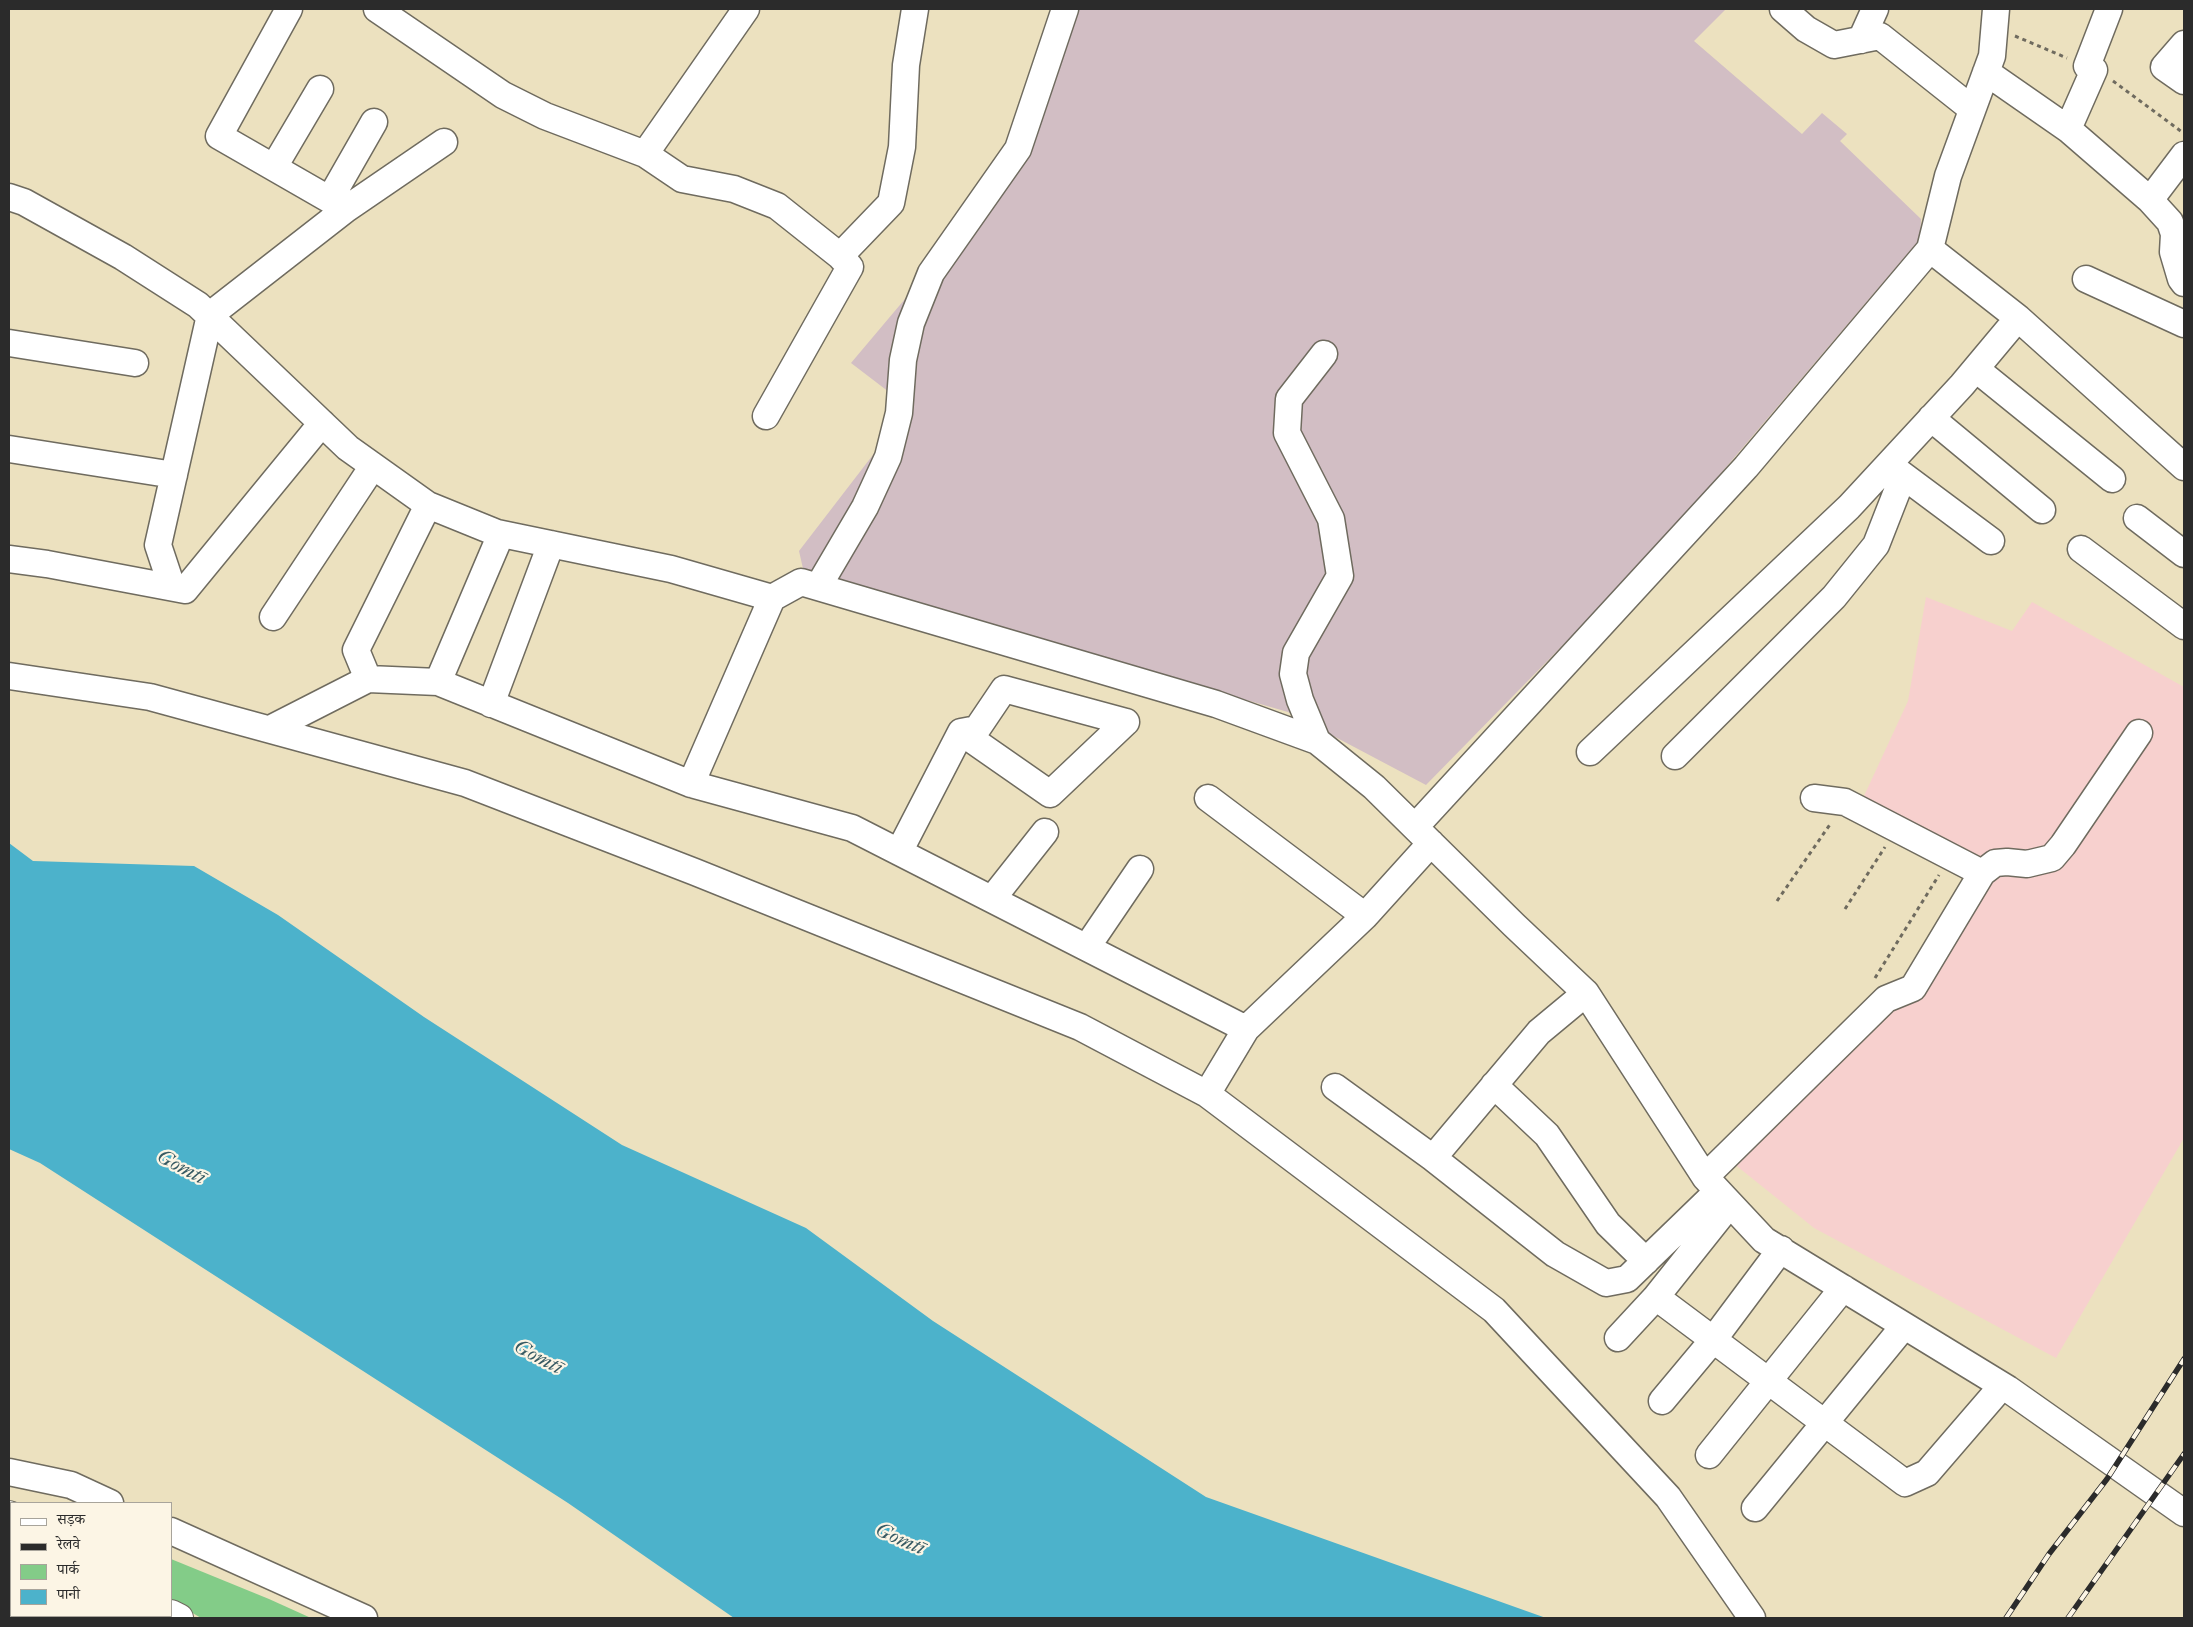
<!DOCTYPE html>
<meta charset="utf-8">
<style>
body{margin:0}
#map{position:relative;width:2193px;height:1627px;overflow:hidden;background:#ece1bf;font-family:"IM FELL French Canon","Noto Serif Devanagari",serif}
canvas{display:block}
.frame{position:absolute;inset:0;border:10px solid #2b2b2b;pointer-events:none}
.legend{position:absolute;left:10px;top:1502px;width:162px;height:115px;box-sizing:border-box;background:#fcf5e5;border:1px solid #a8a49b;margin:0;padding:6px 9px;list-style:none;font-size:15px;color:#2b2b2b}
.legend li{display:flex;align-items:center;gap:10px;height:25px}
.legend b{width:25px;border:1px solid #a8a49b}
</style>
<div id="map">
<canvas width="2193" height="1627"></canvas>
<div class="frame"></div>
<ul class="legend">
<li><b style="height:6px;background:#fff"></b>सड़क</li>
<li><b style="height:6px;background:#2b2b2b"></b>रेलवे</li>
<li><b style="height:14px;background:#83cc88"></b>पार्क</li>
<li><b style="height:14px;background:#4cb2cb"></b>पानी</li>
</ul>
</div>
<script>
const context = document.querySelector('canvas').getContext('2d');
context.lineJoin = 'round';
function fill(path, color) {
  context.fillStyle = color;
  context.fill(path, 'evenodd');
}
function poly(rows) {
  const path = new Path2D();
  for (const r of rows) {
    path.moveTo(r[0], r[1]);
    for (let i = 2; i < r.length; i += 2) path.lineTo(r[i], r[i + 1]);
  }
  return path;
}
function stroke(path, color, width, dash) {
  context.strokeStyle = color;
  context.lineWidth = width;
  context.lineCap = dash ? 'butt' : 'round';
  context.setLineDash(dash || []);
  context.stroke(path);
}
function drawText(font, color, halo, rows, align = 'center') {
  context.font = font + ' "IM FELL French Canon",serif';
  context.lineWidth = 4.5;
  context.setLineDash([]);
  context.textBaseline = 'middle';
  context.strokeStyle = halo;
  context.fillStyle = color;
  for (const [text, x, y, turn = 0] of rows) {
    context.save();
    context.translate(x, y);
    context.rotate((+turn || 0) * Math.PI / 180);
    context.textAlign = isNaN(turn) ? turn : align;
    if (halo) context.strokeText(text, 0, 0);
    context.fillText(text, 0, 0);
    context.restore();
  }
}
const built = poly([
 [1926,597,2012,631,2032,602,2184,687,2184,1138,2056,1358,1814,1228,1733,1163,1891,1006,1980,867,1864,796,1908,701],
 [9,1569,11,1570,11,1616,90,1616,94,1618,9,1618]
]);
const industrial = poly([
 [1056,9,1726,9,1694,41,1802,134,1822,113,1847,134,1840,141,1921,219,1920,239,1654,552,1426,785,1288,712,804,573,799,551,899,421,906,405,851,363,953,242,1012,143]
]);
const green = poly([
 [171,1559,269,1599,311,1618,201,1618,171,1600]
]);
const water = poly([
 [9,843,33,861,194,866,278,915,424,1017,622,1145,806,1228,933,1321,1206,1497,1546,1618,734,1618,568,1503,40,1163,9,1149]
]);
const path = poly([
 [2015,36,2067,58],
 [2113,81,2182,132],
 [1777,901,1831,823],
 [1845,909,1885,847],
 [1875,978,1939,875]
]);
const minor = poly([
 [289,9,219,136,346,209],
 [377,9,503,95,545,116,645,154,682,179,734,189,777,206,840,256,850,267,766,416],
 [1783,9,1806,29,1834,45,1880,36,1972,109],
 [1861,40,1875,9],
 [2184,44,2164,67,2184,81],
 [2087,66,2109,9],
 [1986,72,2068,129,2150,200,2170,222,2174,234,2173,252,2181,279,2184,283],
 [2068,129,2094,70],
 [645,154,746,9],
 [274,167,320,89],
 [9,197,24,202,123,257,198,305,348,448,428,505,497,533,671,569,772,598,801,582,1216,704,1317,741,1374,787,1514,925,1586,993,1705,1177,1764,1240,2008,1389,2184,1513],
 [330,199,374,122],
 [2150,200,2184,155],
 [1930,249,2018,318,2184,467],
 [840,256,891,203,902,147,906,65,915,9],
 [2086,279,2184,324],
 [9,343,135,363],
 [1976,369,2112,479],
 [1931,418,2042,510],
 [9,449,174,475],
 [1889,465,1991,541],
 [2137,518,2184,554],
 [2081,549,2184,626],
 [9,559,47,564,185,590,322,423],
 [172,587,158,545,210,315,346,209,444,142],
 [818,587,865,507,888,457,899,413,903,360,911,323,931,273,1018,149,1065,9],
 [273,617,373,466],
 [9,676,150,697,465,783,695,872,1080,1027,1207,1094,1246,1029],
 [368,679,356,650,428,505],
 [438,682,501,534],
 [491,704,551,544],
 [270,729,368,679,438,682,691,784,852,828,1246,1029,1365,916,1431,843],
 [961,732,1050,794,1126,722],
 [1317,741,1300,700,1293,674,1296,653,1340,576,1331,519,1287,433,1289,399,1324,354],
 [1590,752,1849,507,1962,385,2018,318],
 [1675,756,1834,597,1876,545,1903,476],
 [691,784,772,598],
 [1208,798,1365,916],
 [1415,827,1746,467,1930,249,1948,176,1992,56,1996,9],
 [899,852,961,732,977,729,1004,689,1126,722],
 [1982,873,1995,863,2007,862,2027,864,2052,858,2063,845,2139,733],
 [992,899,1045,832],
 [1087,947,1140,869],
 [1494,1085,1547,1135,1608,1224,1646,1261],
 [1335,1087,1433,1158,1555,1254,1606,1283,1627,1279,1718,1191],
 [1207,1094,1494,1310,1668,1497,1752,1618],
 [1433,1158,1539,1032,1586,993],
 [1705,1177,1886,999,1913,988,1982,873,1845,802,1814,798],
 [1656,1297,1905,1483,1927,1473,2002,1386],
 [1618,1338,1656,1297,1730,1204],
 [1662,1401,1713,1340,1781,1249],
 [1709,1455,1843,1288],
 [9,1472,71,1485,110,1503],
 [1755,1508,1904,1326],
 [171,1531,364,1618]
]);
const major = poly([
 [9,1515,11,1516],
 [9,1554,11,1555],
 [171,1614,179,1618],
 [114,1616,118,1618]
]);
const rail = poly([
 [2006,1618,2049,1554,2107,1479,2184,1359],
 [2068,1618,2184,1454]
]);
const waterNames = [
 ["Gomtī",181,1168,28],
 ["Gomtī",538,1358,28],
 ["Gomtī",900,1540,24]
];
fill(built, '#f7d0ce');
fill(industrial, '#d2bec4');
fill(green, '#83cc88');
fill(water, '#4cb2cb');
stroke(minor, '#6f6b5f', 29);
stroke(major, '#6f6b5f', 30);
stroke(path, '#6f6b5f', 3, [4, 4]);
stroke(minor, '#fff', 26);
stroke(major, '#fff', 28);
stroke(rail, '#2b2b2b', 5.5);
stroke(rail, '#fcf5e5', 4, [11]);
drawText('italic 20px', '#375a63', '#fcf5e5', waterNames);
</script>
